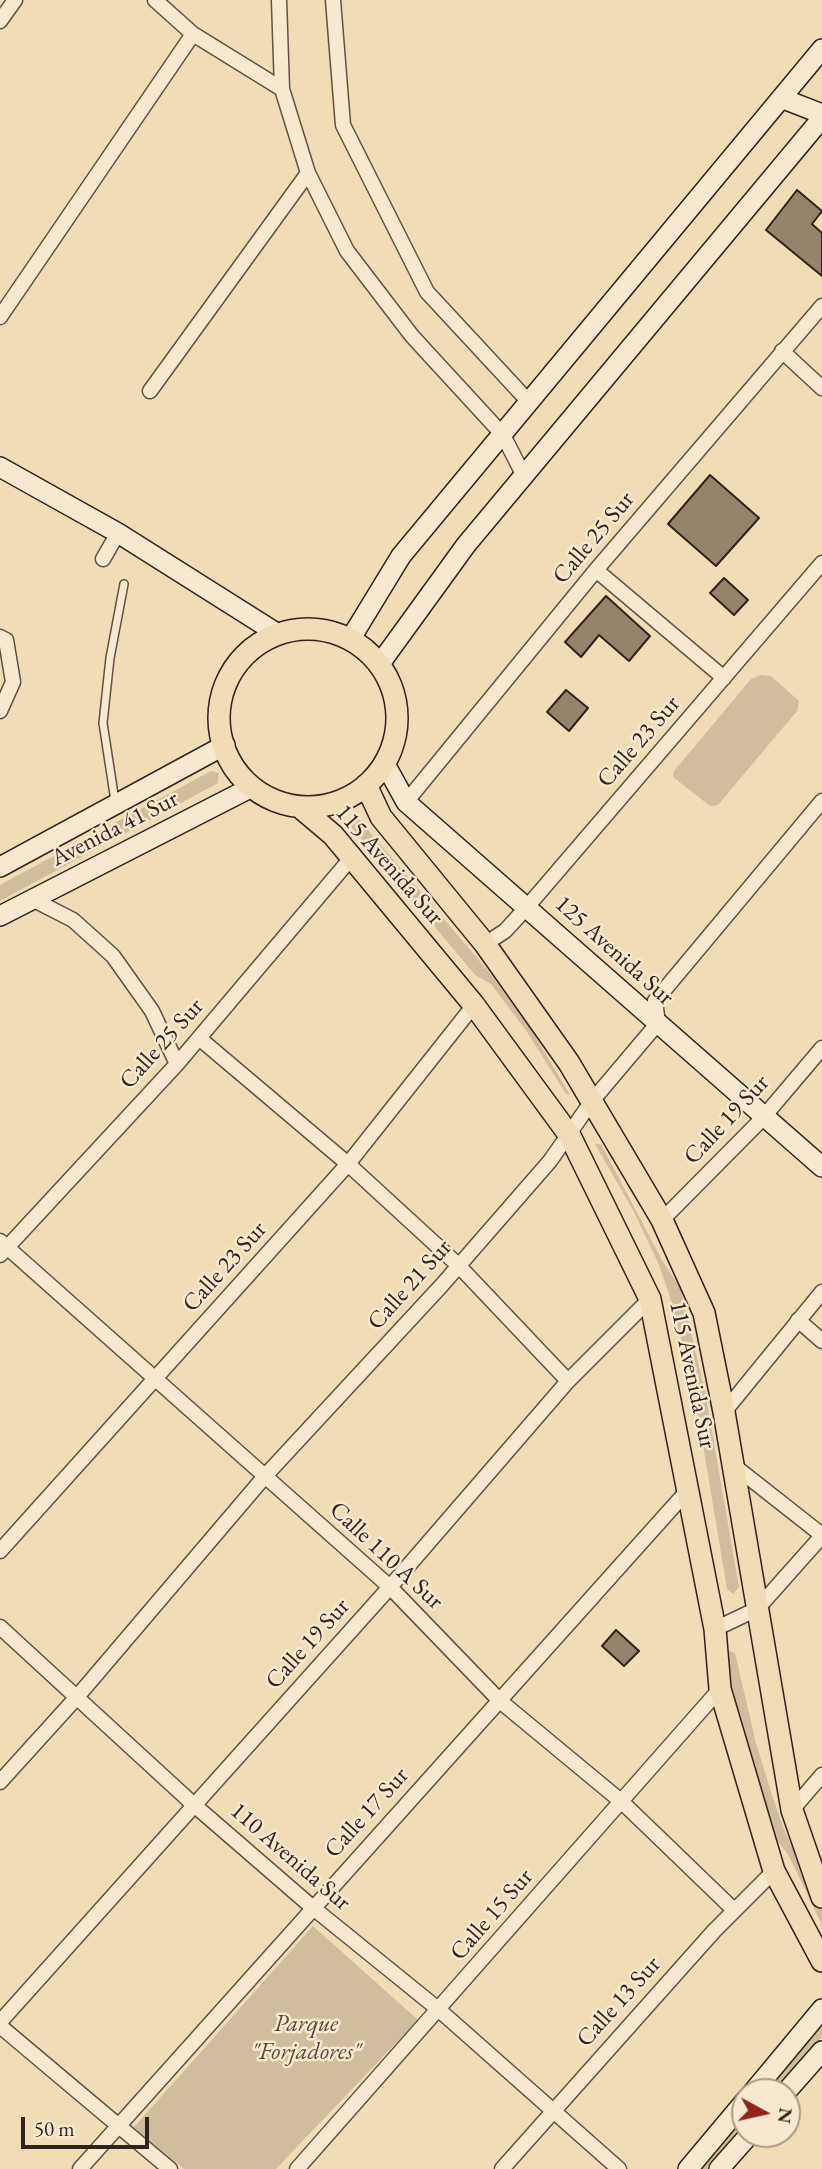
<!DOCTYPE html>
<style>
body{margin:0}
#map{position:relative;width:822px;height:2169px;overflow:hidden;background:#f1ddb5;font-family:"EB Garamond",serif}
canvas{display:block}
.north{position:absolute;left:731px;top:2078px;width:70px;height:70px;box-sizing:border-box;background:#f6e9cf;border:2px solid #a79a87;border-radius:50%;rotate:98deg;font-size:19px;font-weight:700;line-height:28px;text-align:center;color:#30231b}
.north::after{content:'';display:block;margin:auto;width:24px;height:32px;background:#8f2418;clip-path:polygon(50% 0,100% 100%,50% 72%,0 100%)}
.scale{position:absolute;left:21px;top:2117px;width:128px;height:32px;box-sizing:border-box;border:4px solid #30231b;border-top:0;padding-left:9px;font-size:21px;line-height:24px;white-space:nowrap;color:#30231b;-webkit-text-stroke:5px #f6e9cf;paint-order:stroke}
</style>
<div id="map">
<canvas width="822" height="2169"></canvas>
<div class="north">N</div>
<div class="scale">50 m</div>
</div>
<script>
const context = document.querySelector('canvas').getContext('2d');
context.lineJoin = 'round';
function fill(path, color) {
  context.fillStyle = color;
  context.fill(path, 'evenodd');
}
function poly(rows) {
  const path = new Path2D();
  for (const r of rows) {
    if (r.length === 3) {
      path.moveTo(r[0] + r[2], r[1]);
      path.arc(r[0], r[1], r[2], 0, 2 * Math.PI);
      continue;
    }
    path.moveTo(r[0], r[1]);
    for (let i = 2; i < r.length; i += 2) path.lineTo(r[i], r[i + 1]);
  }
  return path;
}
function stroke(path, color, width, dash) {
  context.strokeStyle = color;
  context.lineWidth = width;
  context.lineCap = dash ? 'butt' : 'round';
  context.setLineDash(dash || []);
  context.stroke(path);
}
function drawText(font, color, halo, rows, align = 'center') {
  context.font = font + ' "EB Garamond",serif';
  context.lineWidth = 5;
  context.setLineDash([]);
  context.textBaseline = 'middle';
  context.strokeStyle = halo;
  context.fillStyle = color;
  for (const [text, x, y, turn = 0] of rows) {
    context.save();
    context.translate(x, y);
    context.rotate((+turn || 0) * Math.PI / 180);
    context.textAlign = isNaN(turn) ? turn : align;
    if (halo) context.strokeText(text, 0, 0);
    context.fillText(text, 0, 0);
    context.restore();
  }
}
const green = poly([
 [761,675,771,676,799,701,797,711,718,805,710,806,673,777,674,771,751,679],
 [211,771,219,773,218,783,0,901,0,885],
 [357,817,489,972,531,1029,570,1095,566,1094,527,1032,491,984,475,975,349,824],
 [595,1144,601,1144,663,1262,680,1287,705,1391,739,1587,733,1594,727,1589,695,1397,672,1303,659,1265,634,1212],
 [730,1651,735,1653,756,1743,772,1795,785,1832,822,1911,822,1925,789,1856,772,1833,735,1702,725,1656],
 [313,1926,418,2020,276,2169,184,2169,134,2127],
 [822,2027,822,2036,774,2092,766,2092],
 [745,2117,745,2126,709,2169,700,2169]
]);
const building = poly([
 [797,190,822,211,812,224,822,233,822,276,766,230,797,190],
 [710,475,759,518,716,566,668,524,710,475],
 [724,578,748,600,734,615,710,593,724,578],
 [606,596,650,636,629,661,599,635,581,657,565,642,606,596],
 [566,690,588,708,569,731,547,712,566,690],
 [616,1630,639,1651,624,1666,602,1646,616,1630]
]);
const lane = poly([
 [115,801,103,723,110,658,124,584]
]);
const street = poly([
 [155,0,193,34,282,89],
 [279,0,282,89,308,173,347,251,412,336,503,435,524,476],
 [333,0,343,125,427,292,529,402],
 [0,21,15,0],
 [0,317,193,34],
 [782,351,822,388],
 [150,391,308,173],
 [103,559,118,533],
 [596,570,724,678],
 [0,637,6,640,13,682,0,711],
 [406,802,596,570,822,306],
 [32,899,73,920,113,956,152,1011,177,1064],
 [485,944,505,931,527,907,822,563],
 [199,1038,348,1164,458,1265,568,1381],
 [662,1220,761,1120,822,1048],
 [0,1241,390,1587,500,1701,622,1802,734,1910],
 [0,1255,177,1064,352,857],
 [798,1320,822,1341],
 [724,1412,822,1292],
 [733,1465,822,1535],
 [0,1551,348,1164,474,1005],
 [0,1627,193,1804,312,1907,438,2009,619,2169],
 [715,1629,757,1609,822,1536],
 [0,1782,77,1697,266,1475,442,1285,550,1161,592,1101,658,1023,655,1001,822,801],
 [792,1810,822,1775],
 [0,2022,390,1587,568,1381,650,1299],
 [0,2026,170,2169],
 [80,2169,689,1489],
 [297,2169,720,1689],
 [502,2169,714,1931,774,1871]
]);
const secondary = poly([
 [781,98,822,114],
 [0,467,118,533,278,634],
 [351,638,401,556,822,49],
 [379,665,466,545,822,118],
 [385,764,406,802,822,1167],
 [0,867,225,745],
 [0,916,252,787],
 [753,2092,822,2009],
 [786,2092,822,2051],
 [688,2169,745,2101],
 [719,2169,750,2134]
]);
const primary = poly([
 [308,718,89],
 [366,785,381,817,485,944,569,1063,662,1220,704,1313,724,1412,792,1810,822,1897],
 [301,808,333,835,474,1005,570,1136,650,1299,715,1629,720,1689,774,1871,822,1961]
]);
const streetNames = [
 ["Calle 25 Sur",594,538,-50],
 ["Calle 23 Sur",639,742,-49],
 ["Avenida 41 Sur",115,829,-27],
 ["115 Avenida Sur",389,865,49],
 ["125 Avenida Sur",614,951,42],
 ["Calle 25 Sur",162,1044,-48],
 ["Calle 19 Sur",727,1120,-47],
 ["Calle 23 Sur",225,1267,-48],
 ["Calle 21 Sur",410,1285,-48],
 ["115 Avenida Sur",692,1375,78],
 ["Calle 110 A Sur",386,1556,43],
 ["Calle 19 Sur",308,1644,-48],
 ["Calle 17 Sur",367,1813,-48],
 ["110 Avenida Sur",290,1857,41],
 ["Calle 15 Sur",492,1915,-49],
 ["Calle 13 Sur",619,2002,-48]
];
const parkNames = [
 ["Parque",306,2024],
 ["\"Forjadores\"",306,2052]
];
fill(green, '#d0bd9b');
fill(building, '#94846b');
stroke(building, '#30231b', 2);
stroke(lane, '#605242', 10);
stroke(street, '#605242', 17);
stroke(secondary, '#30231b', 22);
stroke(primary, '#30231b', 24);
stroke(lane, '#f6e9cf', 7);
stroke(street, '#f6e9cf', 14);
stroke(secondary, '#f6e9cf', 19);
stroke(primary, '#f1ddb5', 21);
drawText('24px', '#30231b', '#f6e9cf', streetNames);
drawText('italic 24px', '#584a3b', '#f6e9cf', parkNames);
</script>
